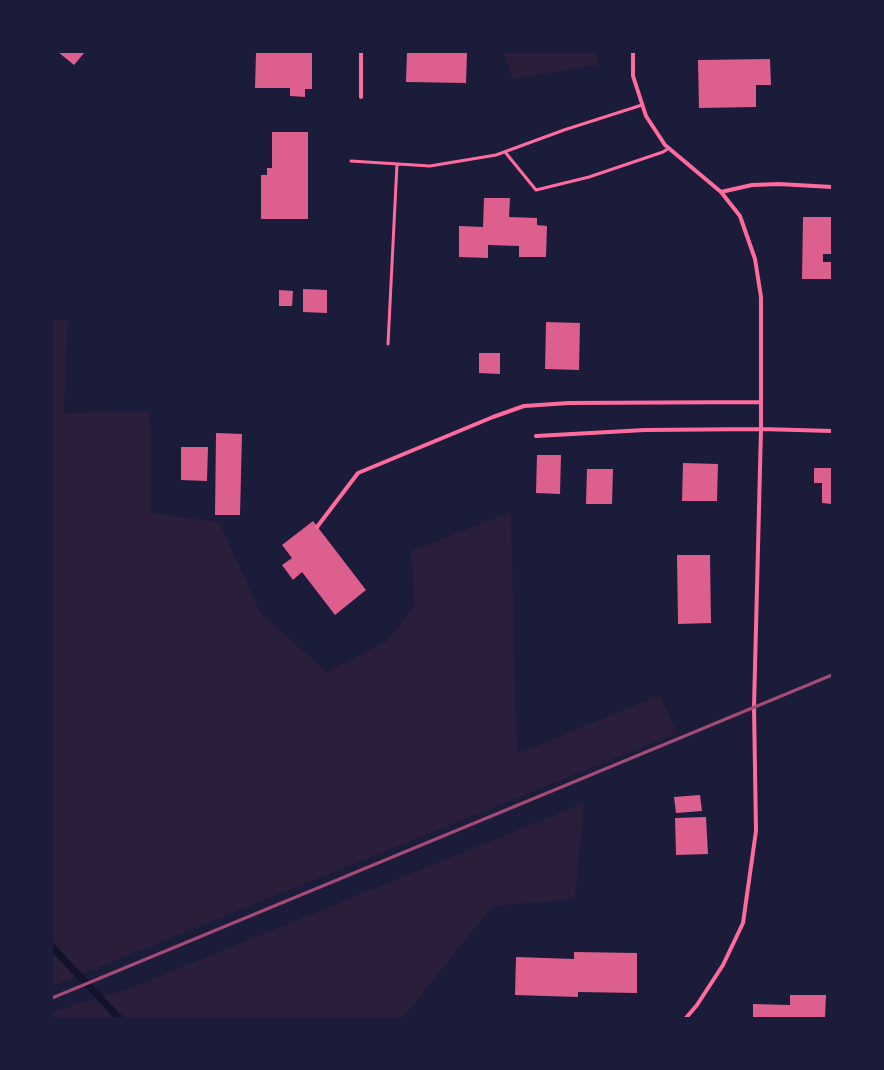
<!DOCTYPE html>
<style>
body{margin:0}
#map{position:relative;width:884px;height:1070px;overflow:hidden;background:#1b1b3a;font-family:"Golos Text",sans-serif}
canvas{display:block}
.frame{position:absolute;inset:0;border:53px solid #1b1b3a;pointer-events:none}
</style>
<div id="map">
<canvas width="884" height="1070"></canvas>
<div class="frame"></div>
</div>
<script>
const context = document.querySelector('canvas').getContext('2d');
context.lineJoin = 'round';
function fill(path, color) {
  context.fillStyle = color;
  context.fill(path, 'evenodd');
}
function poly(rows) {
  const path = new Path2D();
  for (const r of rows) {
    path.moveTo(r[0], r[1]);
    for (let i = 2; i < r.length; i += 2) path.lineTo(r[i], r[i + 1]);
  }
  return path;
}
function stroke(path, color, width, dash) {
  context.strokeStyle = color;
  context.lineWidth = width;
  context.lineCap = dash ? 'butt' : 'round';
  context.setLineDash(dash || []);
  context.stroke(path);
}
const green = poly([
 [503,52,597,52,597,65,513,79],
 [52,320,68,321,64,413,150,412,151,513,219,522,261,614,327,672,387,641,414,607,411,551,511,512,517,754,660,695,677,733,52,986],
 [584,803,575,899,492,906,403,1018,52,1018,52,1012,131,988]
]);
const stream = poly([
 [52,947,119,1018]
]);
const building = poly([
 [58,52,85,52,74,65],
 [256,52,312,52,312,89,305,89,305,97,290,96,290,88,255,88],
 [407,52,467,52,466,83,406,82],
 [770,59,771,85,756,85,756,107,699,108,698,60],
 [272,132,308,132,308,219,261,219,261,175,267,175,267,168,272,168],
 [484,198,510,198,509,217,537,218,537,225,547,226,546,257,519,257,519,246,488,245,488,258,459,257,459,226,483,227],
 [803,217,832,217,832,254,823,254,823,262,832,262,832,279,802,279],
 [303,289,327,290,327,313,303,312],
 [279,290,293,291,292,306,279,306],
 [546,322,580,323,579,370,545,369],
 [479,353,500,353,500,374,479,373],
 [216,433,242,434,240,515,215,515],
 [181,447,208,447,207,481,181,480],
 [537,455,561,455,560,494,536,493],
 [683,463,718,464,717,501,682,501],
 [814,468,832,468,832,504,822,503,822,483,814,483],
 [587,469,613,469,612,504,586,504],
 [313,521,366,590,335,615,302,572,293,580,282,565,292,558,282,545],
 [677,555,710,555,711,623,678,624],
 [700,795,702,811,676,813,674,797],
 [706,817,708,854,676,855,675,818],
 [574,952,637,953,637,993,578,992,578,997,515,995,516,957,574,959],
 [790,995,826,995,825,1018,753,1018,753,1004,790,1005]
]);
const service = poly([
 [505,152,536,190,589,177,663,152,669,148],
 [351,161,430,166,496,155,564,130,642,105],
 [388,344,397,164]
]);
const minor = poly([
 [633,52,633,76,646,116,665,145,721,192,740,216,755,259,761,297,761,429,754,707,756,831,743,923,723,965,697,1005,686,1018],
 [361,97,361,52],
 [721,192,752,185,779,184,832,187],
 [536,436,645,430,761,429,832,431],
 [317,527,358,473,493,417,524,406,569,403,761,402]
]);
const rail = poly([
 [52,998,832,675]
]);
fill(green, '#2a1e3b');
stroke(stream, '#12122b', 7);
fill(building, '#dd5f8e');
stroke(service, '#ff6b9d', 3);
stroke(minor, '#ff6b9d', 4);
stroke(rail, '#a44b75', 3);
</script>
